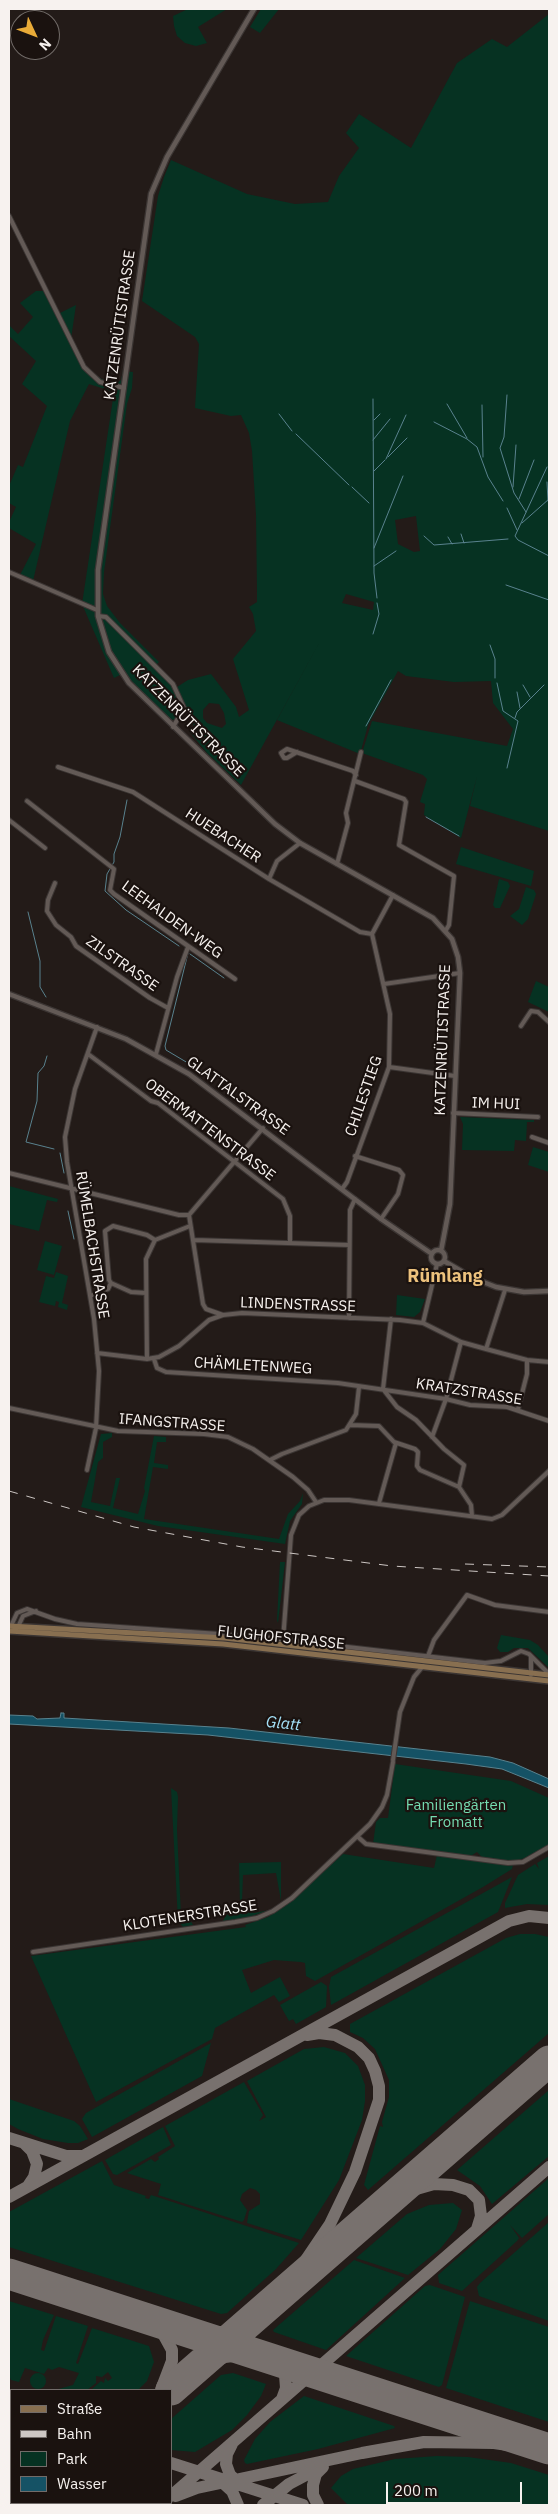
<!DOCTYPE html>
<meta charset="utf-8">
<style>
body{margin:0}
#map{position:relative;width:558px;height:2514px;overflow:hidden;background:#231b18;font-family:"IBM Plex Sans",sans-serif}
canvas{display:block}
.frame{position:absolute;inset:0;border:10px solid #f7f2ef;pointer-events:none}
.legend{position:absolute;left:10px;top:2389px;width:162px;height:115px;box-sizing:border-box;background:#1a120f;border:1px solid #726c69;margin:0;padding:6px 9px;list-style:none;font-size:15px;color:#f7f2ef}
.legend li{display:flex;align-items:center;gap:10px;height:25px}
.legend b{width:25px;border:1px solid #726c69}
.north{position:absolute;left:10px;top:10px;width:50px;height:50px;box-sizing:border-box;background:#1a120f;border:1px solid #726c69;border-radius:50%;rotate:133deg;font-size:14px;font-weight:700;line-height:20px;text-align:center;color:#f7f2ef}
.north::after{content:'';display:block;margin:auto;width:18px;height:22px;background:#e9ab38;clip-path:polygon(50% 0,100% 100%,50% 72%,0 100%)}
.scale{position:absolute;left:386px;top:2482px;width:136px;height:22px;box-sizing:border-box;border:2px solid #f7f2ef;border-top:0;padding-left:6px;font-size:15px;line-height:18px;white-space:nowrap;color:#f7f2ef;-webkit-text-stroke:4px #1a120f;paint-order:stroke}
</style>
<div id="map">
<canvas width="558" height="2514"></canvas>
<div class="frame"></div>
<ul class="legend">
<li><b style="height:6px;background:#886f50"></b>Straße</li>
<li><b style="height:6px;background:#cdc7c4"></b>Bahn</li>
<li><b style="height:14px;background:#063222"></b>Park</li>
<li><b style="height:14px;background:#155265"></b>Wasser</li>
</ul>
<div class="north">N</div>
<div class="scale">200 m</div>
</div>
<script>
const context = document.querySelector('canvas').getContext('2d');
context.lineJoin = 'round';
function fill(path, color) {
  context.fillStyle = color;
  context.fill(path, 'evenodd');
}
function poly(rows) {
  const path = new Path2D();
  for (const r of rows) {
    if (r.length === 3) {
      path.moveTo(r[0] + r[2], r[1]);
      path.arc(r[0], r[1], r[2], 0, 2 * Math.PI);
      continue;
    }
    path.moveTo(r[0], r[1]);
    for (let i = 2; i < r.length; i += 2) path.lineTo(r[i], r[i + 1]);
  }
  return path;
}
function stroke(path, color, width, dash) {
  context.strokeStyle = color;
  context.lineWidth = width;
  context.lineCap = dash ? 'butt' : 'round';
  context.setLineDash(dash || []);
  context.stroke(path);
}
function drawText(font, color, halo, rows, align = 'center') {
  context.font = font + ' "IBM Plex Sans",sans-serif';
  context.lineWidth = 4.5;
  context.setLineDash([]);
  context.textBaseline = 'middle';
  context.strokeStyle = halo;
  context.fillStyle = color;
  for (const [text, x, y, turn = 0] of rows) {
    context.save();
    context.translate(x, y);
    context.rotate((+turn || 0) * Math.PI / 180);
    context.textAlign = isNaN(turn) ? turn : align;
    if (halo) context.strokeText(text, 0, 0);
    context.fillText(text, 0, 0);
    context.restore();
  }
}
const green = poly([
 [188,9,227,9,198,27,207,43,196,46,185,43,177,36,174,26,173,16],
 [261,9,279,9,260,33,250,27],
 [549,14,549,831,470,806,477,776,461,838,424,815,425,804,420,802,427,779,423,775,362,753,372,721,507,746,513,729,493,703,491,681,454,682,406,676,398,671,368,725,360,754,277,720,323,636,241,785,207,753,189,731,194,726,177,687,188,680,211,674,236,707,239,717,249,710,233,659,256,631,253,614,249,607,257,602,257,592,256,515,252,451,249,433,241,415,231,416,195,408,199,344,195,337,142,301,158,196,164,177,171,160,247,194,295,204,328,202,339,176,359,148,346,133,359,114,411,148,457,63,492,39,507,47],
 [416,516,420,551,414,552,398,544,395,520],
 [346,594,374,602,373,610,342,603],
 [209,703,219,704,224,713,226,724,222,728,207,723,203,718,203,710],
 [36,291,43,291,56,315,76,305,71,339,84,363,93,373,102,379,117,383,121,380,123,371,133,372,132,388,127,404,104,572,103,594,107,606,120,623,159,662,155,666,170,682,182,706,176,720,168,719,124,673,114,678,82,604,114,392,89,384,70,421,33,581,20,575,36,544,9,528,9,522,16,507,9,503,9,486,18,465,23,467,47,406,22,384,36,361,9,336,9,325,18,334,33,317,20,303],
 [461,847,534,871,531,886,456,864],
 [499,879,508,882,510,886,500,908,495,908,493,905],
 [526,887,534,890,536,894,528,919,522,925,510,916,519,909],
 [536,981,549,987,549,1012,528,1002],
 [460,1117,534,1120,534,1122,527,1122,526,1141,515,1140,514,1151,462,1150,463,1124],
 [533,1147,549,1152,549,1172,528,1165],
 [9,1186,58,1199,57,1202,47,1200,39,1231,9,1224],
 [45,1241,62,1246,54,1275,37,1270],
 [56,1272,68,1276,62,1303,68,1305,67,1310,58,1307,59,1302,56,1301,55,1306,39,1302,46,1276,54,1278],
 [397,1295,425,1299,420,1312,414,1317,396,1315],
 [112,1433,112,1437,103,1442,103,1458,98,1462,91,1502,110,1506,116,1478,120,1478,113,1508,138,1514,145,1491,144,1488,154,1436,166,1437,166,1442,157,1442,154,1463,168,1465,168,1469,153,1467,144,1519,279,1539,288,1514,300,1501,303,1493,302,1504,290,1521,285,1544,158,1526,81,1507,101,1434],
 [280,1562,285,1562,278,1623,277,1620],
 [501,1635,530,1640,538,1645,549,1657,549,1668,528,1648,514,1648,508,1652,500,1652,497,1648],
 [395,1764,511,1781,549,1798,549,1845,525,1858,512,1862,483,1858,477,1852,469,1857,373,1844,376,1822,380,1818,388,1818],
 [171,1788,177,1792,178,1797,177,1830,181,1916,188,1917,193,1925,183,1927,178,1921],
 [343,1854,434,1868,437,1855,513,1865,512,1869,483,1887,315,1981,306,1976,305,1963,301,1962,274,1960,242,1970,251,1993,280,1977,290,1996,279,2002,274,1995,215,2028,212,2039,96,2102,31,1956,246,1927,245,1925,268,1917,288,1904],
 [549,1856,549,1905,527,1904,505,1908,505,1903,518,1875,535,1864,539,1869,537,1863],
 [281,1862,281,1901,276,1873,243,1875,242,1902,245,1902,245,1908,254,1913,270,1910,246,1918,223,1921,226,1915,243,1912,240,1904,239,1863],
 [512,1877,498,1912,331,2005,329,1987,331,1977],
 [520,1934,535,1934,549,1937,549,2033,368,2190,364,2185,380,2126,383,2127,382,2122,389,2097,389,2080,375,2049,363,2038,350,2032,350,2024,506,1938],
 [321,1982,327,1986,326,2007,296,2024,293,2019,289,2021,280,2005],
 [211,2043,202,2076,92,2137,82,2119,86,2113],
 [324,2047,345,2053,358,2066,365,2085,365,2101,362,2120,339,2180,301,2240,247,2223,249,2211,260,2204,260,2194,256,2190,250,2188,242,2194,240,2200,247,2210,244,2220,242,2222,158,2195,161,2184,127,2173,151,2159,155,2162,159,2159,158,2157,175,2146,165,2126,244,2082,263,2115,259,2121,266,2117,247,2081,304,2049],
 [549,2090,549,2156,492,2204,480,2186,457,2170],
 [9,2099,74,2121,80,2126,88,2139,78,2143,68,2143,43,2139,18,2129,9,2124],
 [163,2127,171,2145,117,2175,113,2174,105,2160],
 [102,2161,114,2185,146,2196,145,2198,149,2199,151,2195,299,2243,276,2269,227,2313,221,2314,9,2247,9,2212],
 [549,2178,549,2214,522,2238,510,2225,519,2238,517,2241,462,2291,439,2283,438,2275],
 [453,2203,462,2210,456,2229,440,2249,408,2275,356,2258,407,2214,429,2205],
 [549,2222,549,2321,479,2296,477,2287,480,2283],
 [354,2260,405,2278,326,2350,274,2332,273,2330],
 [430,2285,465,2297,442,2385,439,2387,346,2356,425,2286],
 [9,2301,54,2315,43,2340,41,2350,44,2351,56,2316,88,2326,76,2363,78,2364,92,2328,149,2346,154,2362,147,2381,138,2390,91,2390,101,2381,104,2383,105,2378,108,2381,112,2378,108,2372,102,2377,96,2376,96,2383,87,2390,55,2390,73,2385,79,2373,59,2367,52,2370,48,2368,44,2374,25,2368,19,2382,11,2380,9,2376],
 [470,2301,549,2327,549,2422,446,2388],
 [38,2381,8],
 [233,2373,266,2384,261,2396,247,2415,232,2430,195,2452,171,2450,171,2419,221,2375],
 [304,2396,394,2426,395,2428,318,2449,247,2464,245,2463,244,2460,255,2439,270,2422],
 [437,2456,468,2457,511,2463,549,2475,549,2505,348,2505,331,2488,341,2476,353,2469,395,2459]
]);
const water = poly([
 [61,1713,64,1713,64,1718,229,1728,490,1757,513,1763,549,1779,549,1788,502,1769,466,1764,208,1735,9,1724,9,1715,33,1716,37,1719,60,1718,61,1713]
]);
const stream = poly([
 [507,395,504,437,500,448,514,493,526,512],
 [373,399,374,573,377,598],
 [447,404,467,438],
 [482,405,483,457],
 [279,414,292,431],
 [374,420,380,414],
 [434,422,467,439,477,447,488,477,503,501],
 [296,434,349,485],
 [373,440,390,419],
 [388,457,407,438],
 [386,459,406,415],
 [547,467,515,536,518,540,549,556],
 [374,471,385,460],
 [547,482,548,501],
 [352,487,369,503],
 [513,487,516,445],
 [519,499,534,460],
 [507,508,517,530],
 [522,523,549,499],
 [461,534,464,543],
 [424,536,434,545,508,539],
 [448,537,452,544],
 [374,548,403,476],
 [374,566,396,551],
 [506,585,549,600],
 [373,634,379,614,377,603],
 [490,645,495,659,495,678],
 [497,683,503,711,518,721,507,768],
 [523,685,530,697],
 [517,692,520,708],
 [515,718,517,712,544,685],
 [366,726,391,680],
 [127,800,120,837,114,854,114,862,107,874,105,891,126,910,179,946],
 [426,817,459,836],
 [28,912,40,961,40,987,46,997],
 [188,953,165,1046,166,1050,203,1072],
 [190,954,224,978],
 [47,1056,44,1066,38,1073,37,1101,26,1142,54,1149],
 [60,1153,64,1173],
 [68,1211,74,1239]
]);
const taxiway = poly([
 [9,2138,66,2156,83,2156],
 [24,2143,32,2151,37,2164,34,2177,28,2186],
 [9,2197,509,1921,529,1916,549,1918],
 [378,2210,391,2200,413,2190,434,2184,453,2185,469,2190,479,2200,481,2216,477,2229],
 [9,2274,12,2275],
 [144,2317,161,2330,172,2350,172,2361,161,2390],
 [251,2320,299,2270,330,2224,355,2172,379,2100,379,2086,375,2071,369,2058,358,2047,335,2035,319,2033,307,2035],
 [267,2357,278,2364,285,2375,286,2388,282,2399],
 [306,2379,316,2376,328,2377],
 [182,2380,202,2367,225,2357,248,2354,268,2358],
 [9,2407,11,2409],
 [9,2427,11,2425],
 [232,2444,227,2454,226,2464,230,2475,240,2484],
 [171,2463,303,2505],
 [9,2481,11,2482],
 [221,2481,232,2491,238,2505],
 [171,2496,549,2167],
 [176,2496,197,2488,362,2453,424,2442,494,2443,549,2451],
 [24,2503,24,2505],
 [76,2503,84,2505],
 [39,2505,44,2503],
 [161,2505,164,2503],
 [263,2505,289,2484,321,2467],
 [318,2505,313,2495,313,2485,316,2474,323,2467]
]);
const runway = poly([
 [9,2274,549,2449],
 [171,2390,549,2061],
 [39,2505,42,2503]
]);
const minor = poly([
 [9,216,84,367,100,382,124,388],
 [9,572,97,610],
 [98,616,106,617,173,684,184,708,173,727],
 [297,752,287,758,284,758,281,753,287,749,353,771,356,775],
 [58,767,133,792,269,879,360,932,372,934],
 [355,781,404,799,406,802,399,845,454,876,449,925,446,930],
 [27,801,114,869,110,890,114,894,235,979],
 [9,820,45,848],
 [337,864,348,823,346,813,361,752],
 [269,879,277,861,300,843],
 [55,883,48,900,47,911,56,925,71,937,76,946,150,998,168,1008],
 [384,984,460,973],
 [521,1026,531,1011,538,1012,549,1022],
 [88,1054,151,1101,158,1103,283,1199,290,1216,290,1242],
 [156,1054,177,977,188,947],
 [389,1067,455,1076],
 [453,1113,538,1117],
 [532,1137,549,1143],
 [355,1156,399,1170,403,1175,398,1194,381,1219],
 [9,1173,179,1215,189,1215,263,1128],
 [342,1189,347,1182,389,1067,390,1014,372,934,393,895],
 [189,1215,203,1304,206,1309,223,1315],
 [194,1240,349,1245],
 [146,1293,131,1292,111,1283,109,1280,105,1231,113,1226,147,1235,155,1240],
 [90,1296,108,1289,111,1283],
 [349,1318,350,1210,355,1199],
 [423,1323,437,1264],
 [486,1349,505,1290],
 [97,1353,147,1359,159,1357,179,1346,209,1320,223,1315,242,1313,400,1320,423,1323,461,1342,486,1349,527,1360,549,1362],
 [147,1359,146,1259,155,1240,190,1226],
 [154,1359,157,1368,166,1372,338,1383,446,1399,470,1405,507,1407,549,1421],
 [383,1389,397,1407,416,1420,444,1449,464,1465,459,1487,471,1505,472,1516],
 [383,1389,391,1319],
 [9,1408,118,1431,204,1434,228,1437,253,1449,293,1477,308,1490,316,1502],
 [518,1409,527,1374,527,1360],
 [350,1425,379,1426,394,1442,415,1449,418,1452,417,1466,420,1470,459,1487],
 [432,1437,446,1399,461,1342],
 [270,1460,282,1454,346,1430,356,1414,359,1387],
 [87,1470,96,1428,99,1371,94,1319,67,1162,65,1137,75,1089,97,1027],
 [379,1503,396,1443],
 [11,1626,17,1613,27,1609,55,1619,77,1624,262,1637,485,1663,501,1661,521,1651,529,1654,549,1674],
 [18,1627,23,1616,36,1611],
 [283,1640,291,1535,299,1515,309,1506,324,1500,349,1500,492,1519,502,1515,549,1471],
 [428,1656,434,1640,467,1595,495,1605,549,1612],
 [531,1675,531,1657],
 [393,1760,400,1712,414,1677,423,1666],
 [358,1837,366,1844,508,1863,523,1862,549,1847],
 [33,1952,235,1922,257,1918,273,1911,292,1898,370,1824,382,1807,387,1795,393,1762]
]);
const tertiary = poly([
 [254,9,167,157,151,194,98,570,98,616,109,652,129,683,275,824,300,843,433,918,452,939,458,957,460,973,450,1204,441,1251],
 [9,994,126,1039,189,1074,381,1219,432,1254],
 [438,1257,7],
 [444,1261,473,1278,496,1287,524,1292,549,1291]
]);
const secondary = poly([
 [9,1626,225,1638,549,1675],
 [9,1631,223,1644,549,1681]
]);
const rail = poly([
 [9,1491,134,1527,242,1547,392,1566,549,1576],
 [465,1564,549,1567]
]);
const streetNames = [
 ["KATZENRÜTISTRASSE",120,325,-82],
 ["KATZENRÜTISTRASSE",188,721,45],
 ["HUEBACHER",223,836,33],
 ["LEEHALDEN-WEG",172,920,36],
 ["ZILSTRASSE",122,964,35],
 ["KATZENRÜTISTRASSE",443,1040,-88],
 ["GLATTALSTRASSE",238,1096,36],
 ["CHILESTIEG",364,1096,-71],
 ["IM HUI",496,1104,2],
 ["OBERMATTENSTRASSE",210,1130,37],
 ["RÜMELBACHSTRASSE",92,1245,81],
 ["LINDENSTRASSE",298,1305,2],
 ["CHÄMLETENWEG",253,1366,3],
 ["KRATZSTRASSE",469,1392,9],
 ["IFANGSTRASSE",172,1423,4],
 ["FLUGHOFSTRASSE",281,1638,6],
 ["KLOTENERSTRASSE",190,1916,-9]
];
const parkNames = [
 ["Familiengärten",456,1806],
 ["Fromatt",456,1823]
];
const waterNames = [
 ["Glatt",283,1724,6]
];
const quarterNames = [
 ["Rümlang",445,1277]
];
fill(green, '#063222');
fill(water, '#155265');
stroke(water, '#59828e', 1);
stroke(stream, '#59828e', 1);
stroke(taxiway, '#78716e', 12);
stroke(runway, '#78716e', 31);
stroke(minor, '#3b3533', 6);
stroke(tertiary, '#3b3533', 7);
stroke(secondary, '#3b3533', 8);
stroke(minor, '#635a56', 4);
stroke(tertiary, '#635a56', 4.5);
stroke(secondary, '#886f50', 5);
stroke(rail, '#cdc7c4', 1, [9, 9]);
drawText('15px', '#f7f2ef', '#1a120f', streetNames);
drawText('15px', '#75dbb0', '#1a120f', parkNames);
drawText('italic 16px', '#a4e0f7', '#1a120f', waterNames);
drawText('bold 18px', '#edc27d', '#1a120f', quarterNames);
</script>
